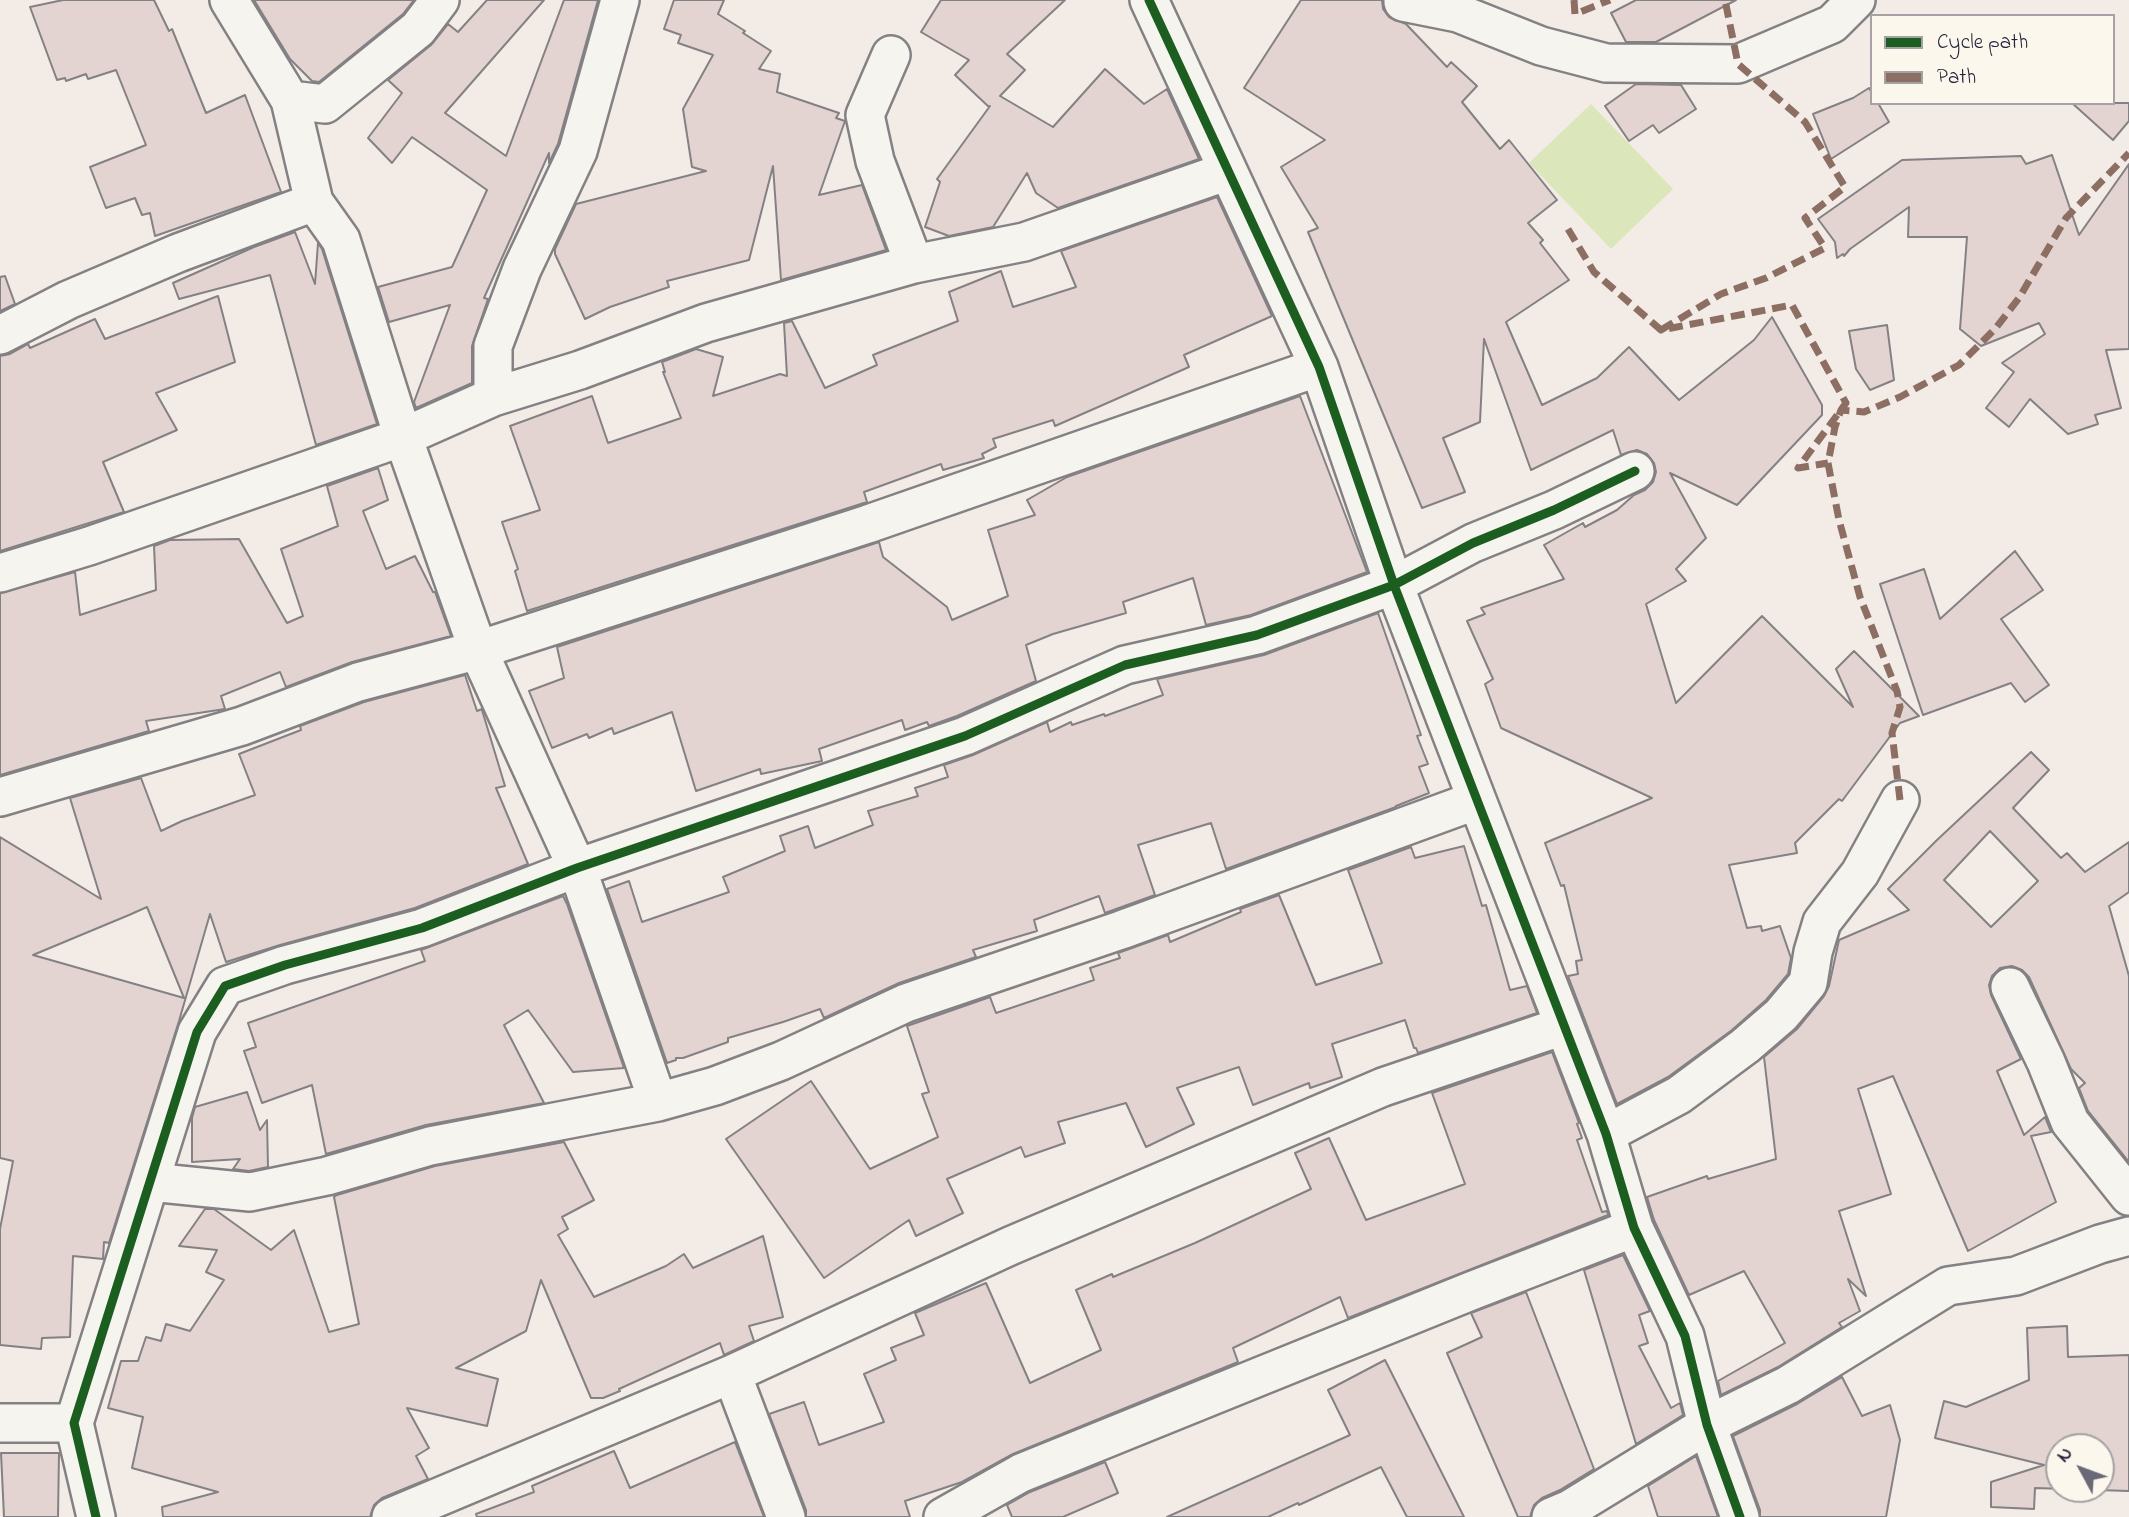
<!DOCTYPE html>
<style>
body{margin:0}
#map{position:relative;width:2129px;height:1517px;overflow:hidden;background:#f3ebe6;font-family:"Indie Flower",sans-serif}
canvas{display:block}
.legend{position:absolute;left:1870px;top:14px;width:245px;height:91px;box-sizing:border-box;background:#fbf7ec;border:2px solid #a4a2a5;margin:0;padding:9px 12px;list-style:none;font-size:21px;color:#22223b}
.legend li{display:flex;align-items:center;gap:14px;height:35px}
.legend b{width:35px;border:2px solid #a4a2a5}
.north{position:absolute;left:2045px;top:1433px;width:70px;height:70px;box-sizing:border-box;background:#fbf7ec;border:2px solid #a4a2a5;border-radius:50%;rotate:311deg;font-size:19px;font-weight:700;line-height:28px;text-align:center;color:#22223b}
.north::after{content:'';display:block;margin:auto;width:24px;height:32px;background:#6b6877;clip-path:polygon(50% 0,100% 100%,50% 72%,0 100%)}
</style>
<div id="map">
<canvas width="2129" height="1517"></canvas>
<ul class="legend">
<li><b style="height:9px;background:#1b5e20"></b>Cycle path</li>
<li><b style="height:9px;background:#8d6e63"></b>Path</li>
</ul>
<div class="north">N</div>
</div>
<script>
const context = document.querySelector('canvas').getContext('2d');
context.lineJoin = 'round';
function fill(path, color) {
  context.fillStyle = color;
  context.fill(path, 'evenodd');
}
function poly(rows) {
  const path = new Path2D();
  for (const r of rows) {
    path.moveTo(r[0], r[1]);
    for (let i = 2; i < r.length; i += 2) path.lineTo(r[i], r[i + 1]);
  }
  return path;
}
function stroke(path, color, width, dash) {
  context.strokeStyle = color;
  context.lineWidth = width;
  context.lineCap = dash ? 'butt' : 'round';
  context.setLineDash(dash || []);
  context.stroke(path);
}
const green = poly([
 [1591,104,1673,189,1611,249,1529,163]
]);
const building = poly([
 [63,0,154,0,169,31,172,29,206,113,245,95,281,192,155,236,150,213,142,215,135,198,106,208,90,167,146,145,116,70,88,79,86,74,66,81,65,78,57,80,30,7,63,0],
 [254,0,414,0,403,14,319,82,312,81,290,59,254,0],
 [487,0,544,0,445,113,506,156,564,0,598,0,558,144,549,163,549,153,484,298,488,299,472,346,472,383,416,408,414,402,450,305,389,322,378,287,452,267,487,190,412,137,392,163,368,138,402,93,388,80,431,45,448,24,458,32,487,0],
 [674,0,724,0,718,14,745,31,743,33,771,51,759,69,780,74,777,92,839,113,836,118,845,121,819,195,862,185,886,250,781,280,773,166,749,260,667,281,669,287,610,307,585,319,555,254,555,249,576,204,706,171,692,167,683,109,713,55,678,43,681,35,664,29,674,0],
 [941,0,1065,0,1007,54,1025,70,1000,96,1053,127,1105,69,1144,104,1167,89,1199,159,1058,208,1036,193,1027,173,993,227,949,236,925,227,940,182,937,179,990,106,989,107,955,75,969,60,921,32,941,0],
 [1301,0,1382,0,1383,9,1389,17,1406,24,1447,67,1451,62,1477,86,1462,102,1500,149,1509,140,1557,200,1528,223,1543,240,1540,243,1569,280,1506,322,1542,405,1597,378,1629,347,1679,400,1754,340,1772,317,1822,405,1822,415,1737,505,1670,473,1706,538,1676,569,1686,581,1646,604,1676,703,1762,616,1853,707,1836,669,1854,651,1919,716,1900,723,1842,801,1839,799,1795,843,1797,853,1729,865,1747,928,1761,926,1762,931,1780,926,1791,958,1788,974,1766,1000,1732,1030,1668,1077,1617,1104,1568,976,1578,974,1576,961,1582,960,1564,885,1561,886,1545,843,1652,798,1501,728,1485,684,1493,679,1467,621,1485,614,1481,608,1564,579,1544,545,1583,523,1585,527,1617,510,1634,495,1645,490,1653,482,1656,472,1654,463,1647,454,1637,450,1621,455,1613,430,1531,470,1484,339,1480,422,1443,438,1465,492,1422,508,1308,232,1318,228,1281,167,1325,140,1244,88,1301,0],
 [1636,0,1736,0,1656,42,1626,42,1611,13,1636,0],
 [1636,84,1681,85,1696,109,1659,133,1653,125,1629,141,1605,106,1636,84],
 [1869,88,1872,93,1872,103,1878,103,1889,122,1831,159,1813,114,1853,98,1869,88],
 [2072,103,2129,103,2129,121,2113,140,2072,103],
 [2052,155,2079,235,2129,164,2129,349,2106,350,2121,408,2095,415,2098,424,2068,434,2030,399,2009,427,1986,408,2014,372,2002,363,2045,334,2039,323,1981,346,1960,329,1967,237,1908,237,1909,207,1850,249,1844,256,1843,254,1837,258,1835,242,1818,219,1902,160,2021,156,2026,164,2052,155],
 [1217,197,1272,316,1184,355,1189,367,1055,426,1053,420,993,439,996,447,982,454,984,458,943,470,941,464,864,492,867,502,527,611,515,571,518,569,502,522,540,510,510,426,592,396,608,443,681,418,663,372,665,372,662,362,696,349,723,357,713,396,780,374,787,376,784,323,792,321,825,388,877,365,873,355,958,321,949,292,1001,271,1013,307,1076,287,1061,251,1217,197],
 [295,232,315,284,318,243,322,249,377,424,316,445,270,275,179,299,173,283,254,247,295,232],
 [5,276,15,304,0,311,0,277,5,276],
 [218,296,235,362,156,393,177,430,103,462,124,512,0,551,0,356,10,354,28,344,30,348,95,319,105,339,218,296],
 [1887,325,1894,380,1870,390,1856,369,1849,331,1887,325],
 [1300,396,1367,572,1251,615,1206,625,1193,578,1123,602,1126,613,1053,634,1026,645,1036,681,957,716,929,726,927,722,905,730,902,720,819,749,822,761,761,774,760,769,696,791,672,712,614,734,612,728,589,738,587,734,552,748,529,691,564,678,557,647,879,542,883,557,947,607,952,620,1008,596,988,530,1035,515,1027,500,1067,477,1300,396],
 [378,468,388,500,363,511,386,569,415,556,433,592,435,592,451,636,352,662,286,687,280,672,221,696,225,709,146,721,149,731,0,775,0,593,75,572,80,615,156,590,154,546,170,540,239,539,287,623,303,616,281,549,338,526,327,486,378,468],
 [2015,551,2043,590,2001,619,2049,685,2025,702,2011,683,1923,715,1880,584,1924,569,1940,619,2015,551],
 [1378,613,1421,735,1417,736,1428,764,1419,767,1429,793,1396,806,1396,807,1226,869,1211,823,1138,845,1155,895,1105,913,1099,896,1034,920,1037,931,973,950,976,957,899,983,824,1018,820,1009,783,1022,728,1038,728,1042,683,1058,676,1058,676,1060,667,1063,607,889,629,881,642,922,729,892,723,877,785,851,780,836,808,826,815,848,873,825,868,811,918,796,915,788,948,777,944,765,973,755,1047,722,1050,732,1071,722,1072,725,1104,714,1105,716,1163,695,1157,679,1264,655,1378,613],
 [465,675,477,711,482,709,482,710,505,786,496,788,528,864,415,908,280,945,226,962,210,914,179,1021,109,1243,104,1242,103,1259,73,1256,70,1337,42,1338,41,1349,0,1345,0,1229,13,1161,0,1158,0,837,101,899,70,798,141,778,161,831,182,821,255,795,239,754,301,730,300,726,364,702,465,675],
 [147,907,184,998,33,955,129,915,147,907],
 [2031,752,2049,770,2013,808,2061,858,2067,853,2085,872,2129,842,2129,892,2109,906,2129,976,2129,1162,2088,1111,2079,1088,2085,1083,2071,1069,2029,977,2022,970,2012,966,2000,968,1992,976,1989,985,1991,995,2021,1059,1997,1071,2024,1135,2045,1117,2051,1132,2031,1136,2056,1202,1968,1251,1893,1076,1858,1089,1891,1194,1839,1211,1866,1296,1848,1279,1860,1311,1839,1323,1842,1327,1778,1367,1721,1395,1718,1381,1785,1343,1744,1271,1689,1295,1654,1220,1647,1197,1707,1176,1708,1179,1776,1159,1764,1057,1797,1029,1824,996,1829,986,1839,940,1909,910,1888,889,1937,840,2031,752],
 [1990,831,2038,881,1991,927,1944,880,1990,831],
 [1464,846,1482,906,1486,905,1510,990,1527,986,1537,1013,1418,1053,1416,1048,1414,1048,1405,1020,1332,1044,1342,1077,1310,1088,1309,1083,1253,1105,1239,1067,1177,1088,1194,1124,1146,1147,1126,1103,1058,1122,1065,1143,1025,1157,1021,1147,947,1179,963,1213,916,1236,909,1220,824,1278,726,1139,811,1081,870,1169,938,1137,922,1094,929,1092,907,1026,990,997,996,1013,1094,980,1090,968,1120,958,1118,953,1168,935,1170,942,1241,912,1240,909,1279,895,1316,985,1382,963,1348,870,1411,847,1415,858,1464,846],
 [563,896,567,904,624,1068,573,1072,528,1010,504,1025,544,1103,426,1125,326,1154,312,1085,262,1103,244,1051,256,1047,248,1023,425,961,421,950,563,896],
 [1552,1052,1579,1123,1577,1124,1582,1138,1577,1140,1602,1212,1607,1211,1608,1215,1348,1318,1340,1297,1233,1348,1238,1362,1013,1454,962,1482,905,1501,910,1517,806,1517,806,1510,769,1414,804,1402,819,1445,884,1422,864,1374,896,1360,891,1348,924,1335,915,1313,986,1283,1030,1383,1101,1350,1076,1290,1112,1274,1113,1277,1195,1243,1311,1189,1295,1153,1329,1138,1366,1220,1465,1184,1432,1093,1552,1052],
 [247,1092,260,1130,267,1120,268,1167,249,1171,233,1169,240,1159,192,1162,192,1118,195,1107,247,1092],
 [564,1142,594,1200,562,1217,568,1229,558,1235,594,1297,666,1266,684,1254,693,1268,763,1236,783,1317,749,1326,754,1341,724,1355,720,1343,619,1389,620,1391,603,1398,591,1398,541,1280,526,1331,456,1368,498,1379,487,1426,407,1408,429,1448,416,1456,428,1479,382,1498,374,1505,370,1517,163,1517,162,1507,218,1492,132,1468,143,1417,108,1408,121,1361,138,1361,146,1337,161,1341,166,1324,190,1331,224,1280,206,1272,217,1250,179,1246,205,1209,214,1209,271,1250,294,1230,329,1332,359,1324,334,1197,337,1195,435,1166,564,1142],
 [1623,1255,1650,1311,1639,1315,1648,1343,1639,1346,1671,1408,1680,1403,1683,1415,1636,1444,1584,1270,1623,1255],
 [1526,1292,1594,1469,1560,1490,1542,1498,1534,1505,1530,1517,1518,1517,1447,1353,1482,1337,1471,1313,1526,1292],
 [2067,1326,2068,1357,2129,1355,2129,1491,2035,1488,2034,1509,1991,1507,1991,1482,2044,1465,1935,1438,1944,1401,1966,1407,2029,1380,2027,1328,2067,1326],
 [2059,1447,2101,1447,2101,1489,2059,1489,2059,1447],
 [1385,1360,1464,1517,1407,1517,1381,1467,1299,1505,1298,1503,1268,1517,1167,1517,1350,1435,1328,1390,1385,1360],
 [1842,1377,1862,1416,1890,1405,1900,1440,1886,1517,1760,1517,1760,1510,1733,1436,1797,1404,1842,1377],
 [735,1442,764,1517,477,1517,476,1514,534,1492,532,1486,614,1451,630,1488,735,1442],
 [1,1453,59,1453,58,1517,4,1517,1,1453],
 [1696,1456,1718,1517,1658,1517,1648,1486,1696,1456],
 [1105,1462,1118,1493,1063,1517,1012,1517,1007,1505,1030,1492,1105,1462]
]);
const minor = poly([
 [229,0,290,100,314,202,341,240,403,437,478,650,577,868,658,1102],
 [1149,0,1319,367,1394,585,1606,1134,1634,1228,1685,1336,1707,1425,1740,1517],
 [1403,2,1458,13,1541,46,1606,63,1738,64,1832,24,1856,0],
 [891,55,865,115,875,161,914,264],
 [290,100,325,104,418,29,440,0],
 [0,335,68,300,178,253,314,202],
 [493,397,493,346,522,269,578,151,620,0],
 [0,573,89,546,403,437,493,397,580,370,706,323,914,264,1024,242,1228,171],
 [0,797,242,726,358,682,478,650,868,524,1319,367],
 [2010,987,2046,1062,2070,1122,2129,1196],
 [1606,1134,1679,1095,1745,1046,1781,1015,1808,983,1813,952,1822,922,1860,873,1900,800],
 [150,1182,250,1192,327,1176,430,1146,658,1102,715,1086,781,1061,906,1003,1121,930,1477,800],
 [732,1374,786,1517],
 [0,1423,74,1423],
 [96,1517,74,1423,197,1032,225,986,285,965,422,928,577,868,965,736,1125,665,1257,635,1394,585,1473,543,1554,510,1635,471],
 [391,1517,732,1374,1010,1246,1383,1087,1563,1026],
 [943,1517,1021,1473,1471,1291,1634,1228],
 [1551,1517,1570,1509,1707,1425,1788,1385,1948,1286,2016,1276,2100,1244,2129,1236]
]);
const quiet = poly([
 [1574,0,1575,14,1610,0],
 [1568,229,1594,272,1661,330,1792,305,1846,403,1798,468,1828,463],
 [1661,330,1721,294,1766,278,1825,248,1805,218,1845,187,1805,122,1738,64,1725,0],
 [1900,800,1892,733,1900,707,1897,691,1860,597,1839,520,1828,463,1835,427,1841,410,1864,412,1900,397,1959,365,1995,329,2019,298,2066,218,2129,153]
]);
const cycleway = poly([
 [1149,0,1319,367,1394,585,1606,1134,1634,1228,1685,1336,1707,1425,1740,1517],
 [96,1517,74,1423,197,1032,225,986,285,965,422,928,577,868,965,736,1125,665,1257,635,1394,585,1473,543,1554,510,1635,471]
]);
fill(green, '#dce6bb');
fill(building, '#e3d4d1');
stroke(building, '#848184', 2);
stroke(minor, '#848184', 42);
stroke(minor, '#f6f4ef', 37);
stroke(quiet, '#8d6e63', 7, [14, 7]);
stroke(cycleway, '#1b5e20', 9);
</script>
